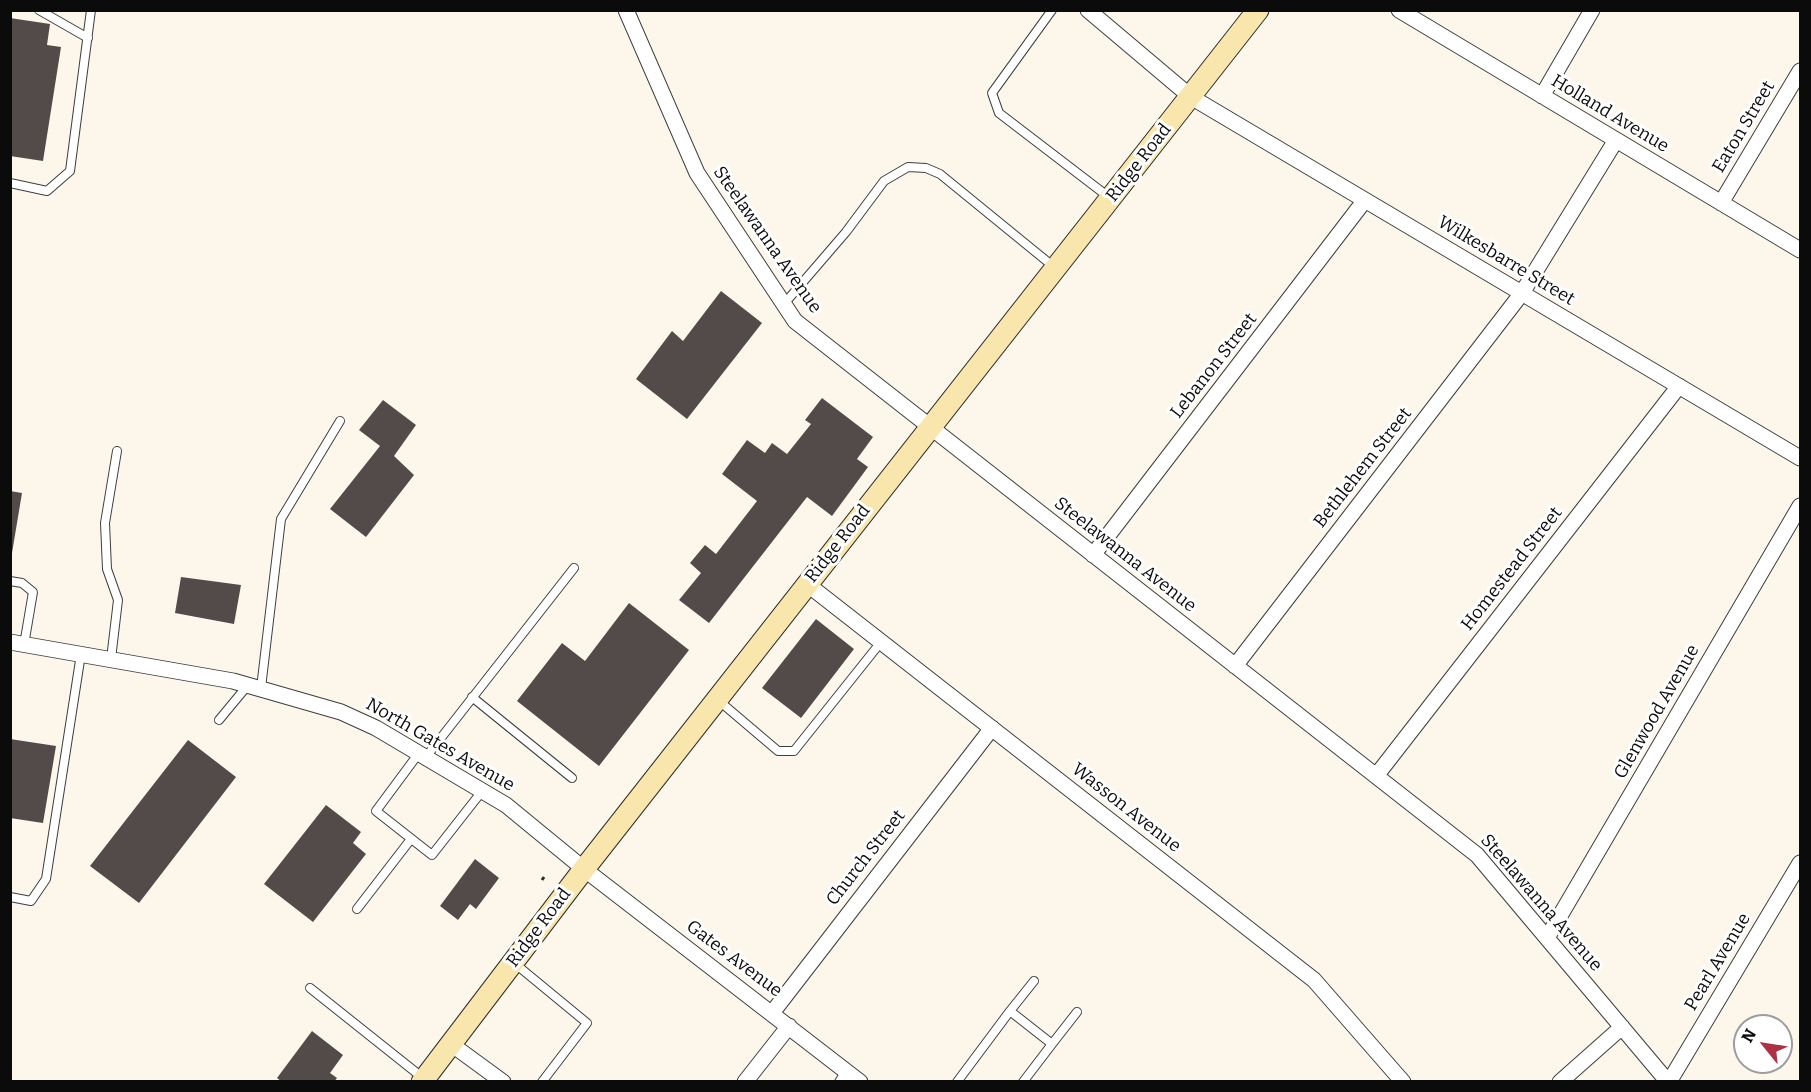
<!DOCTYPE html>
<style>
body{margin:0}
#map{position:relative;width:1811px;height:1092px;overflow:hidden;background:#fdf7eb;font-family:Bitter,serif}
canvas{display:block}
.frame{position:absolute;inset:0;border:12px solid #0b0b0b;pointer-events:none}
.north{position:absolute;left:1733px;top:1014px;width:60px;height:60px;box-sizing:border-box;background:#fff;border:2px solid #9d9d9d;border-radius:50%;rotate:300deg;font-size:16px;font-weight:700;line-height:24px;text-align:center;color:#0b0b0b}
.north::after{content:'';display:block;margin:auto;width:21px;height:27px;background:#ae3045;clip-path:polygon(50% 0,100% 100%,50% 72%,0 100%)}
</style>
<div id="map">
<canvas width="1811" height="1092"></canvas>
<div class="frame"></div>
<div class="north">N</div>
</div>
<script>
const context = document.querySelector('canvas').getContext('2d');
context.lineJoin = 'round';
function fill(path, color) {
  context.fillStyle = color;
  context.fill(path, 'evenodd');
}
function poly(rows) {
  const path = new Path2D();
  for (const r of rows) {
    path.moveTo(r[0], r[1]);
    for (let i = 2; i < r.length; i += 2) path.lineTo(r[i], r[i + 1]);
  }
  return path;
}
function stroke(path, color, width, dash) {
  context.strokeStyle = color;
  context.lineWidth = width;
  context.lineCap = dash ? 'butt' : 'round';
  context.setLineDash(dash || []);
  context.stroke(path);
}
function drawText(font, color, halo, rows, align = 'center') {
  context.font = font + ' Bitter,serif';
  context.lineWidth = 6;
  context.setLineDash([]);
  context.textBaseline = 'middle';
  context.strokeStyle = halo;
  context.fillStyle = color;
  for (const [text, x, y, turn = 0] of rows) {
    context.save();
    context.translate(x, y);
    context.rotate((+turn || 0) * Math.PI / 180);
    context.textAlign = isNaN(turn) ? turn : align;
    if (halo) context.strokeText(text, 0, 0);
    context.fillText(text, 0, 0);
    context.restore();
  }
}
const building = poly([
 [10,18,50,24,47,45,61,47,43,161,10,156],
 [721,291,762,323,687,419,636,379,672,331,683,341],
 [822,398,873,437,857,459,868,467,832,516,807,497,709,623,679,600,701,573,690,563,705,545,716,554,757,501,722,474,747,440,765,453,772,443,787,454,811,424,805,420],
 [383,400,416,425,394,456,414,475,366,537,330,509,380,446,359,430],
 [10,491,22,493,12,553,10,553],
 [181,577,241,585,234,624,175,613],
 [629,603,689,650,599,766,517,701,562,643,585,661],
 [816,619,854,649,801,718,762,688],
 [10,739,56,746,43,823,10,818],
 [188,740,236,777,139,903,90,866],
 [326,805,361,832,353,843,366,854,313,922,264,884],
 [475,859,499,878,476,909,470,904,458,920,440,906],
 [312,1031,343,1055,330,1073,337,1078,334,1082,282,1082,277,1078]
]);
const path = poly([
 [542,880,544,877]
]);
const service = poly([
 [39,10,88,38],
 [1052,10,992,93,999,113,1110,198],
 [10,183,47,191,70,171,91,10],
 [784,304,846,232,884,181,908,167,926,168,940,174,1054,267],
 [10,581,22,583,33,592,24,645],
 [111,659,118,600,107,569,105,523,117,451],
 [261,688,281,519,340,421],
 [472,697,572,778],
 [718,700,778,751,794,751,881,642],
 [219,720,248,685],
 [419,753,376,811,432,855,483,790],
 [426,757,574,568],
 [10,897,31,901,46,879,81,654],
 [357,909,411,839],
 [513,962,587,1023,542,1082],
 [310,988,423,1078],
 [1010,1011,1034,981],
 [1052,1044,1077,1012],
 [839,1082,846,1071],
 [957,1082,1010,1011,1052,1044,1023,1082]
]);
const minor = poly([
 [626,10,697,173,795,321,1477,855,1668,1082],
 [1088,10,1191,97,1800,458],
 [1399,10,1800,250],
 [1542,96,1592,10],
 [1721,203,1800,71],
 [1093,555,1365,200],
 [807,584,1314,980,1403,1082],
 [10,642,233,681,341,712,376,728,506,805,584,869,860,1082],
 [1235,666,1522,293,1616,140],
 [1376,776,1679,386],
 [1547,938,1800,506],
 [772,1013,992,728],
 [451,1044,503,1082],
 [745,1082,789,1026],
 [1560,1082,1622,1027],
 [1669,1082,1800,863]
]);
const secondary = poly([
 [422,1082,584,869,1258,10]
]);
const streetNames = [
 ["Holland Avenue",1610,114,31],
 ["Eaton Street",1744,127,-59],
 ["Ridge Road",1139,163,-52],
 ["Steelawanna Avenue",767,240,55],
 ["Wilkesbarre Street",1506,261,31],
 ["Lebanon Street",1214,366,-52],
 ["Bethlehem Street",1363,468,-52],
 ["Ridge Road",838,544,-52],
 ["Steelawanna Avenue",1125,555,38],
 ["Homestead Street",1512,569,-52],
 ["Glenwood Avenue",1657,712,-60],
 ["North Gates Avenue",440,745,30],
 ["Wasson Avenue",1126,808,38],
 ["Church Street",866,858,-52],
 ["Steelawanna Avenue",1541,903,49],
 ["Ridge Road",539,928,-53],
 ["Gates Avenue",734,959,37],
 ["Pearl Avenue",1718,962,-59]
];
fill(building, '#534b49');
stroke(service, '#3e3e3e', 10);
stroke(minor, '#3e3e3e', 17);
stroke(secondary, '#2d2d2d', 23);
stroke(path, '#2d2d2d', 3, [6, 3]);
stroke(service, '#fff', 8);
stroke(minor, '#fff', 15);
stroke(secondary, '#f8e6ac', 21);
drawText('18px', '#0b0b0b', '#fff', streetNames);
</script>
